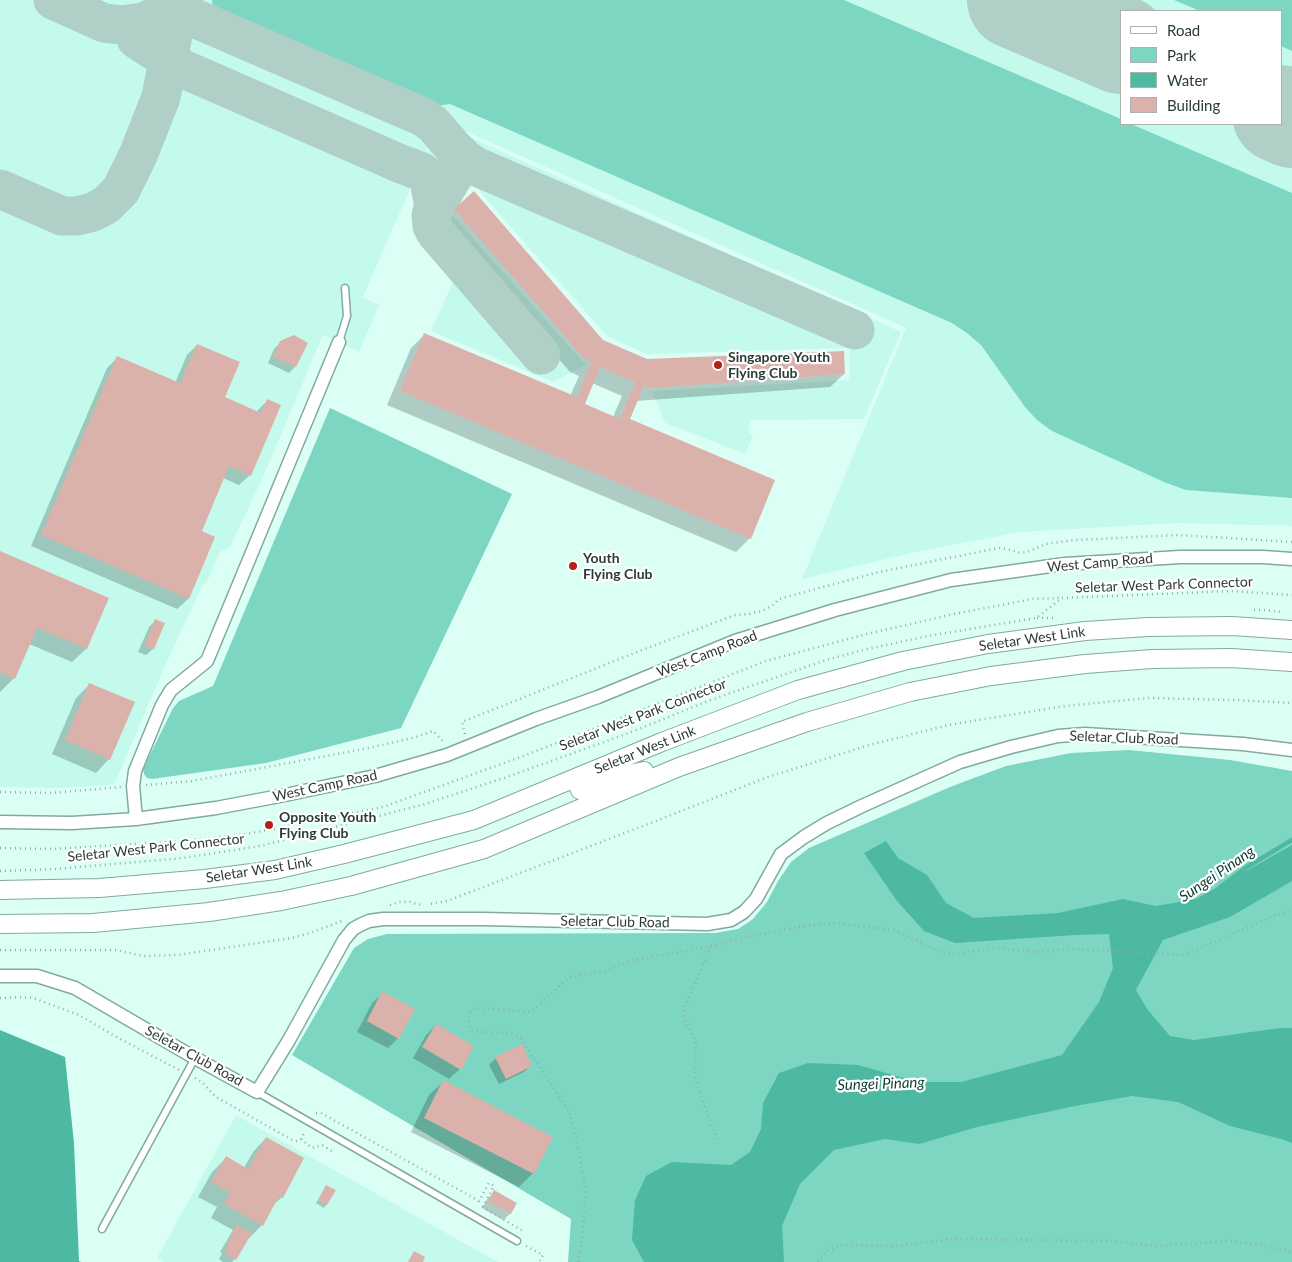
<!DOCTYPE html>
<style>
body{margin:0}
#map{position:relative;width:1292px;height:1262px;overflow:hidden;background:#dbfff5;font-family:Lato,sans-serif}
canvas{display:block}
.legend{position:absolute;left:1120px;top:10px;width:162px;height:115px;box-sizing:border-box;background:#fff;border:1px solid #aab1af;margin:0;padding:6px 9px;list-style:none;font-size:15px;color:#2b3c38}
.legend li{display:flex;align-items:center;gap:10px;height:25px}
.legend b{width:25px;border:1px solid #aab1af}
</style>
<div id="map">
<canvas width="1292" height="1262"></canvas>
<ul class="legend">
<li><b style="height:6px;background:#fff"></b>Road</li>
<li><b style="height:14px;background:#7dd6c1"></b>Park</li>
<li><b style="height:14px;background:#4eb9a2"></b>Water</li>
<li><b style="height:14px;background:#dbb2ab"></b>Building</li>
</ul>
</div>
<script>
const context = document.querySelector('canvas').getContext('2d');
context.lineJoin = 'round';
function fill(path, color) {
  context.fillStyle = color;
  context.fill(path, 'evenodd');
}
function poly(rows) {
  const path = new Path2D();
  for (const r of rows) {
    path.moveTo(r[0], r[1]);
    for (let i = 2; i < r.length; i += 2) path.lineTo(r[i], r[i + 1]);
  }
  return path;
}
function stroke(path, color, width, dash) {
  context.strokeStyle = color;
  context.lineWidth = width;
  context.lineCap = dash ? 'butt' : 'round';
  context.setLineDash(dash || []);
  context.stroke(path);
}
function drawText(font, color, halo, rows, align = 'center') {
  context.font = font + ' Lato,sans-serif';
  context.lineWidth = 4.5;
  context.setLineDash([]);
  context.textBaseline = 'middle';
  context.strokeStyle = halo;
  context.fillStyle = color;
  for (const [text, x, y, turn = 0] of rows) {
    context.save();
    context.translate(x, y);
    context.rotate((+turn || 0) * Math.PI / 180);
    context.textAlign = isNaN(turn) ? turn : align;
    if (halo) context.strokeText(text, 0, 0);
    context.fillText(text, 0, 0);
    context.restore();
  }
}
const built = poly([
 [0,0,1292,0,1292,526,1178,523,1020,532,916,552,802,579,906,328,445,122,438,125,363,297,379,305,359,352,323,335,263,477,230,547,220,552,207,582,202,586,165,666,114,785,54,788,0,787],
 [1121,11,1281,11,1281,124,1121,124],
 [443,125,901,332,864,419,751,420,748,431,753,436,745,454,665,423,652,391,849,380,850,348,647,354,607,336,474,185,447,209,582,361,588,364,553,382,431,331,455,277,412,226,418,199,413,185,439,127],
 [236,1115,498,1262,164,1262,157,1258]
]);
const green = poly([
 [212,0,844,0,1121,119,1121,124,1131,124,1292,193,1292,498,1186,490,1164,482,1052,431,1037,420,1025,407,981,345,967,333,952,323,450,104,429,107,221,19,213,11],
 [1174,0,1292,0,1292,51,1281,46,1281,11,1200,11],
 [330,408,512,494,401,728,266,763,152,779,147,778,144,774,143,769,173,708,179,701,213,686],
 [1129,750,1230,760,1292,771,1292,1262,568,1262,571,1219,292,1055,354,948,368,939,387,934,715,933,738,929,753,919,767,902,778,881,791,862,809,848,950,787,1006,766,1071,753]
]);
const water = poly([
 [886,841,898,858,927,875,946,903,974,918,1058,913,1123,899,1156,906,1196,899,1292,845,1292,881,1230,917,1163,940,1136,990,1147,1009,1170,1036,1194,1040,1280,1028,1292,1028,1292,1143,1281,1139,1230,1126,1178,1102,1132,1096,1075,1106,977,1127,919,1144,885,1139,834,1150,800,1184,782,1226,784,1262,644,1262,632,1240,635,1200,646,1176,672,1162,731,1165,750,1152,761,1129,763,1103,779,1073,808,1063,858,1065,918,1082,961,1082,1062,1055,1099,1002,1113,968,1109,934,1076,935,955,943,924,931,897,901,864,853],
 [0,1030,65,1057,74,1143,79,1261,81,1262,0,1262]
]);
const shadow = poly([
 [474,193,602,341,646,360,844,374,830,387,636,401,628,420,750,538,736,552,387,405,411,348,424,335,570,396,579,376,570,372,441,223],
 [592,383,622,396,613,417,583,404],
 [281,342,295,367,289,373,268,363,274,349],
 [197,345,224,398,256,412,267,401,250,475,239,485,223,478,200,532,213,538,188,599,177,609,31,546,107,368,117,358,175,383,187,355],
 [0,552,107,599,86,649,72,662,29,644,14,678,0,692],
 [156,620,153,649,146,655,138,652,149,627],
 [90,684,109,759,96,773,52,754,76,698],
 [383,993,398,1038,388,1048,357,1032,372,1003],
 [436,1025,460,1069,449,1079,413,1058,426,1035],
 [496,1058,531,1065,524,1072,499,1084,489,1065],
 [443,1082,551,1137,533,1173,519,1187,411,1132,429,1095],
 [266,1138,282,1197,271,1207,262,1225,248,1239,235,1259,232,1262,223,1262,219,1259,222,1253,220,1252,233,1230,211,1218,217,1207,198,1197,212,1172,226,1158,244,1168,253,1152],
 [324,1190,326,1205,324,1208,316,1203],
 [494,1192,515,1204,510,1214,503,1220,482,1208,488,1198]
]);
const stream = poly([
 [1220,887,1247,867,1292,840]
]);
const taxiway = poly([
 [53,0,104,23,122,25,142,22,151,19,162,11],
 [181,0,184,9,192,17,423,117,433,124,454,148,459,159,458,168,433,211,431,215,432,226,436,233,541,355],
 [136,39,181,68,401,164,420,171,426,175,429,180,433,202,433,211],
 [454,148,465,159,475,166,855,330],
 [0,189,62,216,77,216,93,212,106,205,121,190,139,153,161,97,173,35]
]);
const runway = poly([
 [1016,0,1121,45],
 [1281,114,1292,119]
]);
const building = poly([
 [474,191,603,340,647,359,844,351,845,374,650,388,644,386,630,419,775,480,751,539,400,391,424,333,577,397,591,362,584,358,454,209],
 [600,367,635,382,620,419,585,404],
 [294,335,308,343,296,367,273,357,280,341],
 [197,344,240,362,225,397,261,413,267,399,281,405,251,476,229,466,202,531,215,537,189,599,41,535,117,356,180,383],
 [0,551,109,598,87,649,37,628,15,679,0,672],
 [155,619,165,623,154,649,144,645],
 [89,683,135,702,110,760,65,740],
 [382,991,415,1009,399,1039,367,1021],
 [436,1024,474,1046,461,1070,422,1047],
 [522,1044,532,1066,506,1079,495,1057],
 [443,1080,553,1137,534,1174,424,1118],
 [266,1137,304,1158,283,1198,279,1196,263,1226,224,1204,230,1193,211,1182,226,1156,248,1169],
 [326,1185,336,1190,327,1205,318,1200],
 [494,1190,517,1203,511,1214,488,1201],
 [237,1225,252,1233,236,1260,224,1253,228,1246,226,1245],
 [414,1251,425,1257,423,1262,408,1262]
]);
const path = poly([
 [1254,610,1265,610,1281,612],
 [1037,618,1057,618],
 [465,734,462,722,637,652,735,615,749,614,762,611,773,605,779,599,879,572,999,548,1007,549,1020,553,1027,552,1046,544,1074,540,1179,535,1292,542],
 [146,785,192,781,369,748,416,737,433,731,443,741],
 [0,792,51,793,121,787],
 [0,848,52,849,183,841,247,834,383,807,526,755,766,661,867,634,954,614,1033,599,1061,598],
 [0,871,55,869,183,858,260,846,383,815,425,804,504,778,629,733,708,701,826,660,863,650,928,636,1036,618,1062,598,1232,591,1292,595],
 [431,904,447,901,643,826,765,778,866,746,948,725,1065,706,1149,698,1234,700,1292,703],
 [390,905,399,902,410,902,421,905],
 [711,946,685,1006,683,1016,696,1042,695,1075,701,1097,718,1140],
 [0,950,116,950,143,956,178,955,291,938,310,933,342,921],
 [0,998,18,997,33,998,79,1015,113,1035,179,1070],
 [195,1078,202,1082,216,1097,294,1141,298,1141,301,1139,305,1131],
 [316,1113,321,1113,479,1201,489,1183,494,1186,483,1207,523,1231,522,1232],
 [301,1139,312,1148,322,1145,335,1153],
 [526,1246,543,1255,539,1262],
 [578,1262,581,1246,586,1192,576,1136,569,1111,522,1040,518,1036,508,1033,476,1032,470,1029,468,1019,470,1013,474,1009,480,1008,529,1012,533,1010,547,998,569,977,602,972,634,960,711,946,760,934,803,926,834,923,894,930,941,952,955,954,995,948,1037,952,1068,949,1185,955,1276,915,1292,911],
 [818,1262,826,1251,843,1245,895,1246,953,1239,1111,1241,1157,1246,1230,1241,1261,1245,1292,1252]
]);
const lane = poly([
 [339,342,347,316,345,288],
 [257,1092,517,1241],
 [102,1229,195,1058]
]);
const street = poly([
 [136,819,133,786,135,771,162,705,171,690,207,661,339,342],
 [0,822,72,823,136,819,216,808,285,795,375,776,447,755,536,719,598,697,735,641,835,610,951,580,1065,564,1180,557,1263,557,1292,559],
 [0,976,37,976,75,988,195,1058,257,1092,289,1040,344,940,353,929,360,925,369,921,383,919,483,919,707,924,731,920,744,912,756,899,781,854,804,837,827,823,862,806,960,762,1011,747,1058,736,1085,734,1243,744,1292,750]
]);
const secondary = poly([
 [575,778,580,790,586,791,630,774,644,771],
 [0,890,99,888,205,879,275,870,344,854,474,820,662,742,798,690,903,661,988,644,1085,631,1148,627,1232,626,1292,630],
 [0,924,93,923,209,912,281,901,351,886,484,849,679,767,807,722,910,692,991,676,1085,664,1152,659,1231,658,1292,662]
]);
const markers = [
 [718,365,5,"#b12217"],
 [573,566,5,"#b12217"],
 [269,825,5,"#b12217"]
];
const poiNames = [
 ["Singapore Youth",728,357],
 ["Flying Club",728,373],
 ["Youth",583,558],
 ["Flying Club",583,574],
 ["Opposite Youth",279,817],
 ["Flying Club",279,833]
];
const streetNames = [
 ["West Camp Road",1100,563,-5],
 ["Seletar West Park Connector",1164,585,-2],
 ["Seletar West Link",1032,639,-8],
 ["West Camp Road",707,654,-21],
 ["Seletar West Park Connector",643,715,-21],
 ["Seletar Club Road",1124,738,2],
 ["Seletar West Link",645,750,-22],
 ["West Camp Road",325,786,-12],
 ["Seletar West Park Connector",156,848,-6],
 ["Seletar West Link",259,870,-9],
 ["Seletar Club Road",615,922,1],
 ["Seletar Club Road",194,1056,29]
];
const waterNames = [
 ["Sungei Pinang",1217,874,-34],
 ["Sungei Pinang",881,1084,-2]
];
fill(built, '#c4faec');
fill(green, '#7dd6c1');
fill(water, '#4eb9a2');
fill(shadow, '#0003');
stroke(stream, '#4eb9a2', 4.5);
stroke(taxiway, '#b0cfc6', 39);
stroke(runway, '#b0cfc6', 98);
fill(building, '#dbb2ab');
stroke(lane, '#80aa9f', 9);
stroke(street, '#80aa9f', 15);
stroke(secondary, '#80aa9f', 20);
stroke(path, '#92aea6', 2.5, [1, 4]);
stroke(lane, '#fff', 6);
stroke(street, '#fff', 12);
stroke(secondary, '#fff', 18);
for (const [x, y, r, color] of markers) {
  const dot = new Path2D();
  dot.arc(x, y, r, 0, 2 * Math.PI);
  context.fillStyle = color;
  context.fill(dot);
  stroke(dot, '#fff', 2);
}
drawText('bold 14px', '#2b3c38', '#fff', poiNames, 'left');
drawText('14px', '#2b3c38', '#fff', streetNames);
drawText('italic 15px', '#104036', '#fff', waterNames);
</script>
